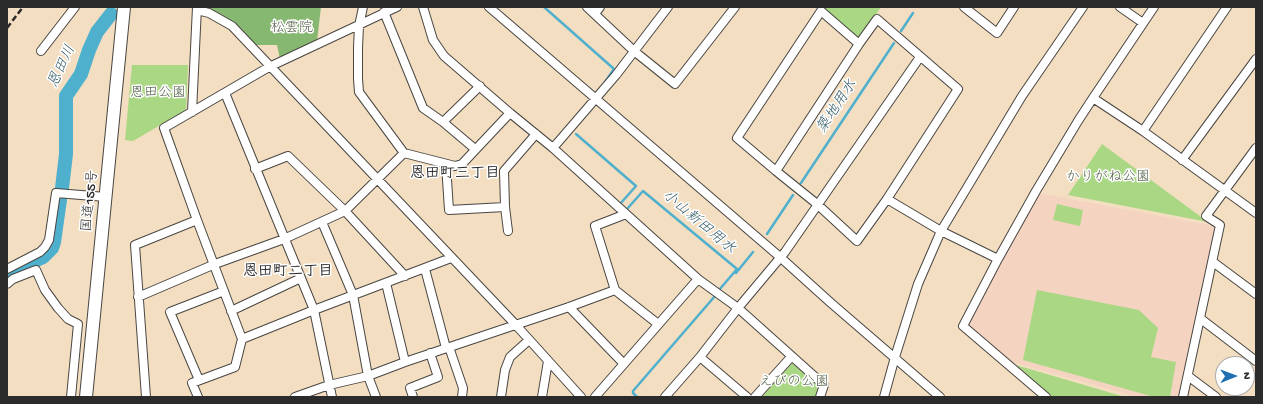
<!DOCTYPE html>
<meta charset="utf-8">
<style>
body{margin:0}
#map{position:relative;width:1263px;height:404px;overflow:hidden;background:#f3dec1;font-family:"Gochi Hand",sans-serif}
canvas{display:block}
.frame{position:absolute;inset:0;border:8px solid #2b2b2b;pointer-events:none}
.north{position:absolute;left:1215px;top:356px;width:40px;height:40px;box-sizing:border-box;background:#fff;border:1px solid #aaa;border-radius:50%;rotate:89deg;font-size:11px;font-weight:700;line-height:16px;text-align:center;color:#2b2b2b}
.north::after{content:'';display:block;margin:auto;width:14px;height:18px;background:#1f6fb2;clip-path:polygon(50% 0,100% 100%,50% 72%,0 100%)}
</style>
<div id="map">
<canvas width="1263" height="404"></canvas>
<div class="frame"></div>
<div class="north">N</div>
</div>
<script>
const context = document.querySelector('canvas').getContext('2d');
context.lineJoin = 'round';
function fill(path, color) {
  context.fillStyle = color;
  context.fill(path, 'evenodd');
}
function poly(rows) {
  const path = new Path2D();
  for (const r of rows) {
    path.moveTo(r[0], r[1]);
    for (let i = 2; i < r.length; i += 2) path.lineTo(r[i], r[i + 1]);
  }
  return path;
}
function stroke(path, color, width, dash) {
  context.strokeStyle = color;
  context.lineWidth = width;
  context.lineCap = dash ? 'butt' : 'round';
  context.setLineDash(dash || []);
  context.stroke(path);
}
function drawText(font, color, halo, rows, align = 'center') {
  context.font = font + ' "Gochi Hand","Klee One",sans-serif';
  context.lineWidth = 3;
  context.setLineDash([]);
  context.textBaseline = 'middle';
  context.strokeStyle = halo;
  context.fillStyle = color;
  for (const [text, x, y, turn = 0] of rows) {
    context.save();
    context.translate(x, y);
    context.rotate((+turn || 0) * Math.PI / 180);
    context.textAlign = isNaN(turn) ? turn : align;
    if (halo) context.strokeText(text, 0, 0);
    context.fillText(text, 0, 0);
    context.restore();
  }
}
const built = poly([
 [1039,193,1218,227,1180,397,1137,397,1008,361,967,325]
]);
const green = poly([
 [821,7,881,7,859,40],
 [132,65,188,65,186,110,133,141,125,140],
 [1102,144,1208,222,1068,195],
 [1057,204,1083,210,1080,226,1053,220],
 [1037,290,1139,310,1158,328,1151,357,1176,362,1170,397,1154,397,1023,360],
 [790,364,794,364,818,385,819,390,817,397,762,397],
 [1016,365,1125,397,1052,397]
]);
const forest = poly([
 [203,7,321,7,317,41,280,59,277,45,254,45,203,9]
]);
const stream = poly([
 [544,7,614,69,605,82],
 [901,31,913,13],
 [576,134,636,186,620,204],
 [801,183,894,43],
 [627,209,643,191,737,269,719,290],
 [767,234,793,195],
 [736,273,753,252],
 [637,397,633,393,633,391,715,296],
 [1037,397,1038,396]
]);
const river = poly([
 [62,188,66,154,66,96,81,74,89,50,97,32,111,14],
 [7,275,13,270,43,257,52,248,54,242,60,200]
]);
const minor = poly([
 [363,7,359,26,358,48,358,79,359,92,404,153,455,166,462,164,510,113],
 [423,7,433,40,444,56,510,113,553,148,698,279,738,308,824,385,820,397],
 [489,7,780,257,831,303,940,397],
 [587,7,634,51,675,84,735,7],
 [964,7,997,33,1014,7],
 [1120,7,1143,23],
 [197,10,209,13,232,26,515,324,581,397],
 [384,12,423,108,443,122,475,149],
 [595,14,600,7],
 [41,51,75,7],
 [225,93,314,310,332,397],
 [1093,98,1154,7],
 [192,112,197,7],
 [443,122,480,86],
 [1143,131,1227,7],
 [553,148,616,75,668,7],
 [1182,160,1256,59],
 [446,164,449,210,505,207],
 [255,169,288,156,345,211,405,276],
 [776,171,859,44,877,19,958,89,887,199,857,241,817,204,776,171,737,138,821,11,859,44],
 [887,199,941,231,998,259],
 [626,214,595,226,615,290,658,324],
 [322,222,353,295,368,376,376,397],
 [508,231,505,207,504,171,536,134],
 [1213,262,1256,294],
 [7,269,40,252,45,247,49,240,56,193,106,197],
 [425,269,446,348],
 [386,283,405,362],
 [7,284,13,279,36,270,45,290,58,308,68,319,78,324,71,397],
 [138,297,215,264,284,239,345,211,404,153],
 [569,307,624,364],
 [231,311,301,278],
 [1201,319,1256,361],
 [242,339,314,310,451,258],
 [449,347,463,388,462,397],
 [700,357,747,397],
 [1188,376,1216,397],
 [199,380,170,312,224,291],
 [146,397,135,245,197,220],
 [198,397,192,383,235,367,242,339,197,220,164,128,269,67,397,7],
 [295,397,329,385,368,376,405,362,569,307,615,290],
 [413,397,410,388,438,377,430,353],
 [501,397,505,370,510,357,529,340],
 [542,397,548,361],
 [595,397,698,279],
 [665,397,700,357,738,308,785,252,920,57],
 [755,397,791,357],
 [884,397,895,357,918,284,941,231,1022,96,1083,7],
 [1046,397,963,326,998,259,1036,191,1078,121,1093,98,1143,131,1256,213],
 [1183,397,1220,225,1206,216,1256,148]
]);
const highway = poly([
 [86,397,124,7]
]);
const rail = poly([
 [7,28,23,7]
]);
const parkNames = [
 ["松雲院",292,29],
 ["恩田公園",158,94],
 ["かりがね公園",1108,178],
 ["えびの公園",794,383]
];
const streetNames = [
 ["国道155号",91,201,-84]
];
const waterNames = [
 ["恩田川",63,67,-65],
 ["築地用水",838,107,-57],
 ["小山新田用水",698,223,40]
];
const neighbourhoodNames = [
 ["恩田町三丁目",455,175],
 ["恩田町二丁目",288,273]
];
fill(built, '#f4d3c1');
fill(green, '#aad784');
fill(forest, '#87b872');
stroke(stream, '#4fb0ce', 2.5);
stroke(river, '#4fb0ce', 14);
stroke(minor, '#494642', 10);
stroke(highway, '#494642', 14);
stroke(minor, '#fff', 8);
stroke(highway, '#fff', 12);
stroke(rail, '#2b2b2b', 2.5, [6, 3]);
drawText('14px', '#515f46', '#fff', parkNames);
drawText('14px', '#2b2b2b', '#fff', streetNames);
drawText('italic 15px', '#39606c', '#fff', waterNames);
drawText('bold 15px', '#2b2b2b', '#fff', neighbourhoodNames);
</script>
